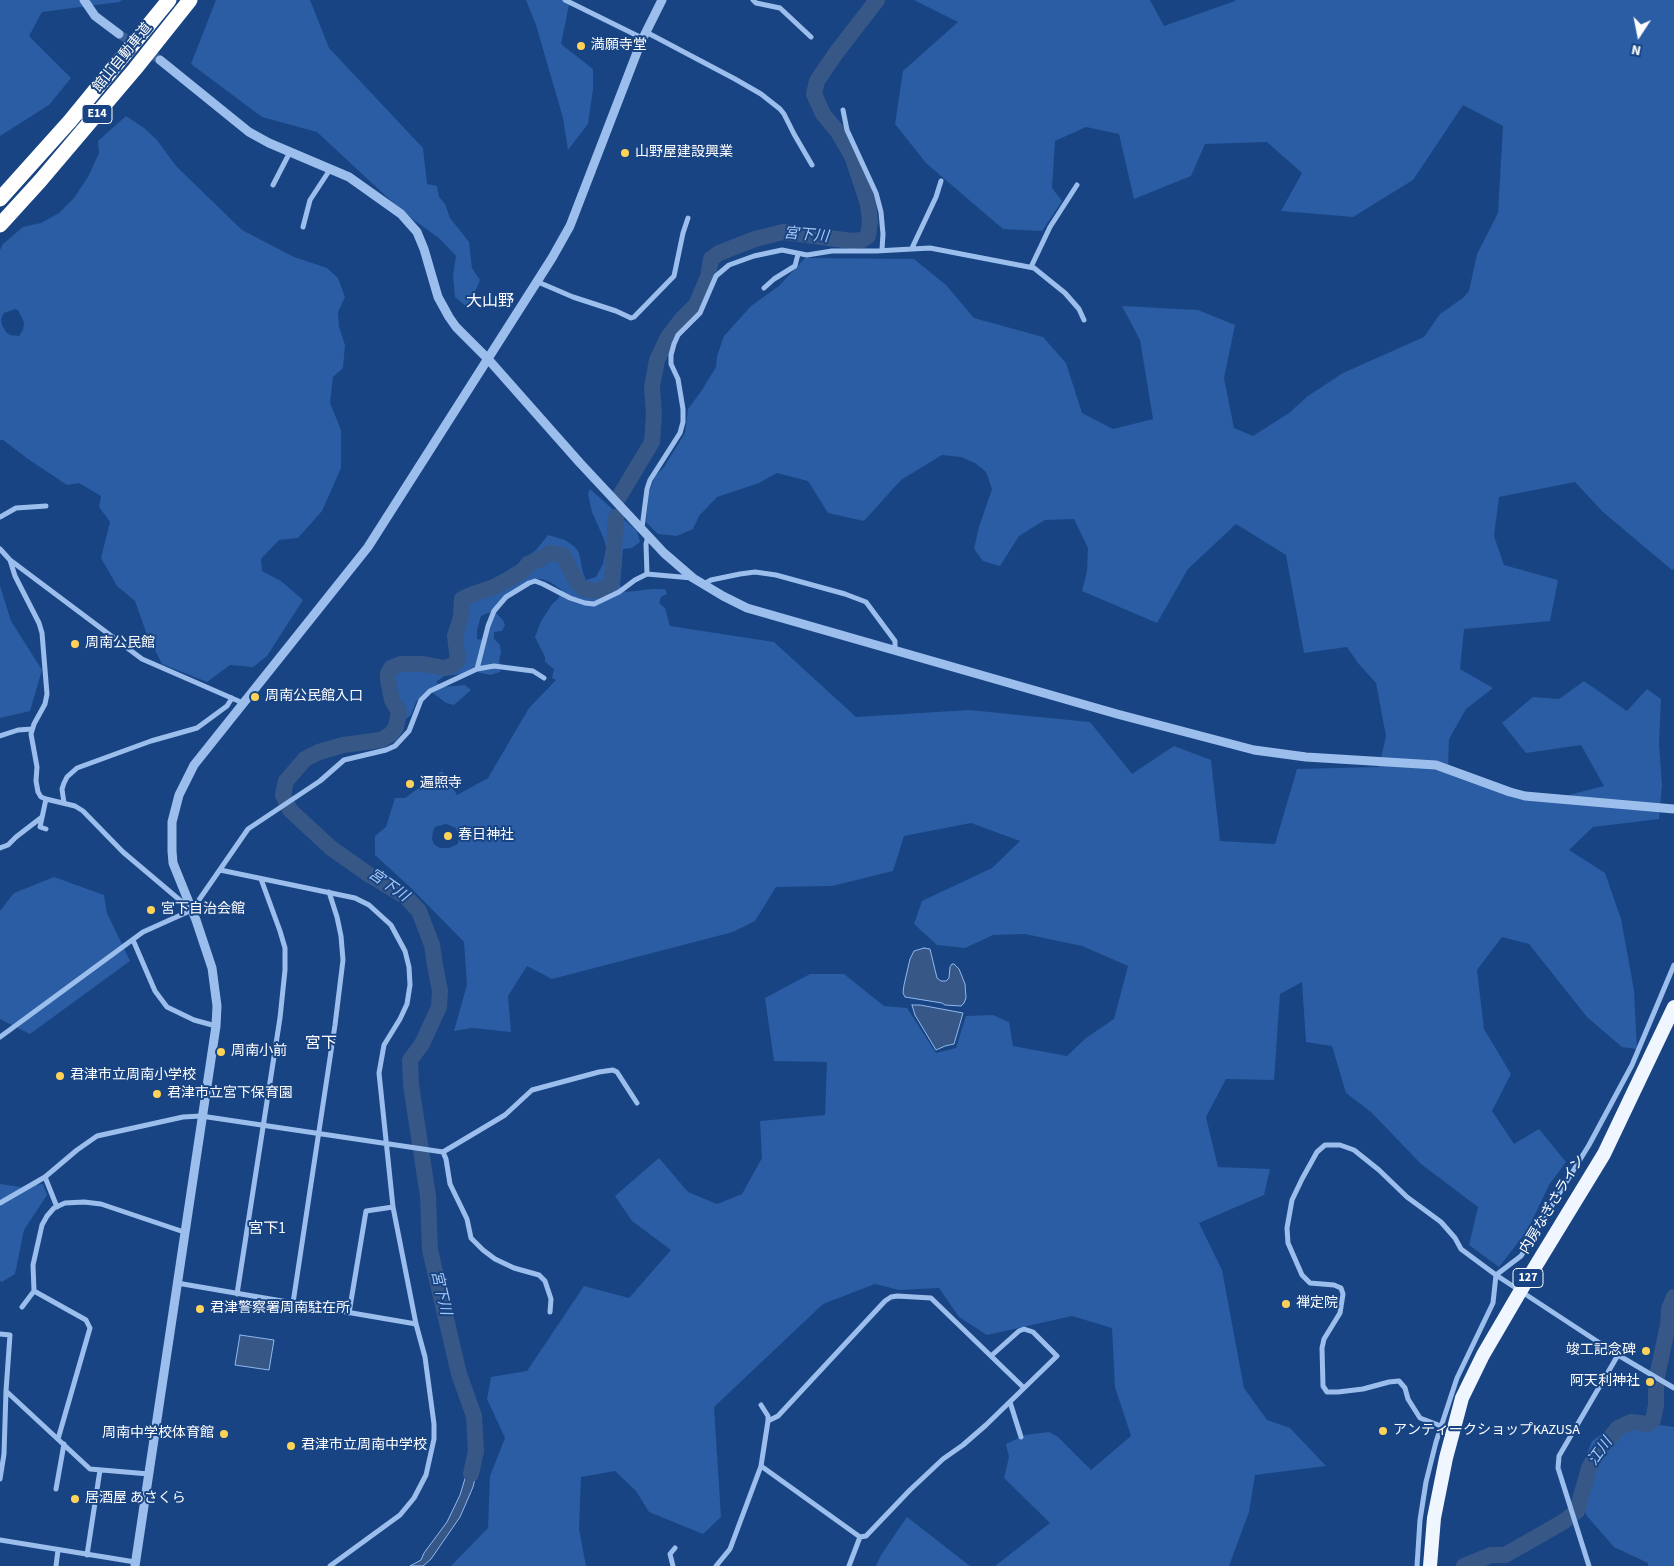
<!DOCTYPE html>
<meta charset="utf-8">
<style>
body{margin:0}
#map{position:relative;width:1674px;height:1566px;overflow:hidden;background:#184483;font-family:"Source Sans 3",sans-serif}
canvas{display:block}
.north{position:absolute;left:1614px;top:10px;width:50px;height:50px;-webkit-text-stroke:4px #184483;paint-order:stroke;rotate:191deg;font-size:14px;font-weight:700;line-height:20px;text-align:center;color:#fff}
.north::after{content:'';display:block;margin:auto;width:18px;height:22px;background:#fff;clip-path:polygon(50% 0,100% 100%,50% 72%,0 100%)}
</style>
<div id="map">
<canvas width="1674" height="1566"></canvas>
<div class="north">N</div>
</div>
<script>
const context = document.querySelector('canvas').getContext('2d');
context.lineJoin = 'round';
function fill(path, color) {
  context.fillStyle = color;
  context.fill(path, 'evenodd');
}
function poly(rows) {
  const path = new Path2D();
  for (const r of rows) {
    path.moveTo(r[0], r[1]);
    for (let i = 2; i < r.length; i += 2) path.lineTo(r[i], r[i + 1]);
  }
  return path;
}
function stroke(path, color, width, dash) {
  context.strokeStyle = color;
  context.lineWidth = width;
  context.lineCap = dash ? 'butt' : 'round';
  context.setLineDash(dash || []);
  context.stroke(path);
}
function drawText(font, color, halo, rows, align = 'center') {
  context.font = font + ' "Source Sans 3","Noto Sans JP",sans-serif';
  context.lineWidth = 4;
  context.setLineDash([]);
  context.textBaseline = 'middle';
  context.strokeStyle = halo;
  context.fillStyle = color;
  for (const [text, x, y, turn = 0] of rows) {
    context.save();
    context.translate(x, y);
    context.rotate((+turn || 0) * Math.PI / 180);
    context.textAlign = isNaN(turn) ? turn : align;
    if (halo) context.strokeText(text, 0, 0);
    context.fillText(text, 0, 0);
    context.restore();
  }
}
const green = poly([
 [0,0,122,0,119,2,42,12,29,36,71,78,49,105,0,136],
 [216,0,310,0,329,48,423,148,427,184,437,186,439,197,445,204,450,218,469,242,472,268,480,280,468,308,455,297,453,276,456,256,439,238,411,218,387,197,317,132,262,117,191,64],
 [526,0,570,0,561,44,593,69,593,89,588,124,568,150,563,118,536,25],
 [914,0,1150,0,1164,26,1235,1,1235,0,1674,0,1674,569,1672,570,1603,512,1575,482,1499,497,1494,536,1504,565,1558,580,1550,621,1464,629,1460,669,1493,688,1466,709,1449,739,1448,769,1510,792,1553,799,1604,786,1581,745,1526,753,1502,723,1533,697,1559,699,1584,681,1627,711,1647,689,1661,699,1659,743,1662,785,1659,819,1593,827,1569,850,1605,873,1621,919,1634,990,1637,1049,1622,1047,1587,1017,1529,944,1502,937,1477,970,1484,1029,1511,1074,1492,1111,1514,1144,1539,1129,1566,1162,1549,1185,1527,1231,1499,1267,1469,1245,1478,1207,1421,1164,1371,1112,1346,1093,1332,1046,1306,1042,1302,982,1280,994,1274,1080,1226,1079,1206,1117,1218,1167,1270,1169,1264,1195,1199,1223,1222,1270,1244,1388,1267,1420,1290,1428,1326,1466,1255,1475,1249,1512,1229,1566,995,1566,1050,1523,1004,1478,1009,1457,1006,1444,1025,1435,1049,1432,1058,1437,1091,1470,1131,1436,1115,1387,1112,1328,1072,1316,987,1335,959,1317,939,1288,899,1290,875,1284,823,1304,714,1407,721,1517,703,1534,649,1512,636,1491,615,1471,581,1477,579,1529,586,1566,451,1566,488,1528,490,1476,505,1438,487,1399,491,1377,527,1371,584,1286,629,1298,671,1250,632,1221,615,1196,659,1158,688,1192,717,1204,742,1194,762,1158,760,1121,825,1115,827,1062,774,1061,765,998,810,974,844,974,884,1006,907,1008,936,1053,956,1048,966,1016,993,1015,1009,1022,1013,1046,1067,1056,1086,1038,1114,1019,1128,966,1082,946,1025,934,993,935,965,948,937,945,914,924,922,901,992,868,1020,841,971,823,904,836,893,871,832,886,776,887,755,921,733,932,552,979,527,966,508,996,511,1032,472,1028,454,1031,467,985,464,942,411,888,375,855,375,836,386,827,395,798,405,798,442,771,457,795,488,778,529,708,556,680,552,678,554,669,545,662,545,657,535,637,541,621,553,603,558,599,562,590,550,582,542,579,530,580,498,603,496,613,503,620,505,625,502,631,494,632,494,639,500,645,501,652,499,661,501,666,500,672,490,675,477,672,444,676,436,682,442,687,465,685,471,690,454,705,446,703,433,693,424,693,416,702,411,715,406,719,397,718,384,699,384,677,390,668,408,660,441,662,447,661,451,656,455,612,460,603,468,594,515,566,536,550,548,535,565,540,575,547,579,553,583,573,586,580,596,577,603,564,606,547,604,539,592,512,588,494,590,489,637,531,640,542,632,548,623,549,620,586,626,592,652,589,665,589,667,594,661,597,659,603,665,608,670,626,774,642,856,717,969,710,1090,722,1132,774,1174,746,1211,760,1220,841,1275,844,1297,769,1379,767,1386,736,1376,683,1358,663,1347,647,1304,653,1286,555,1236,524,1188,569,1157,623,1082,591,1087,571,1088,548,1074,519,1045,520,1019,536,1000,566,983,561,974,549,979,527,992,489,986,472,975,463,961,457,942,455,901,480,864,521,828,513,808,481,777,473,759,483,717,497,699,516,693,529,677,536,658,534,646,522,649,492,655,476,664,467,685,433,688,409,702,390,716,367,717,356,724,336,751,306,779,286,805,258,914,259,946,285,974,318,1043,337,1066,363,1082,413,1113,429,1153,419,1140,340,1122,306,1198,310,1235,325,1224,378,1234,428,1253,436,1289,413,1308,396,1343,373,1424,337,1440,314,1463,298,1469,291,1477,254,1498,213,1503,126,1463,105,1413,180,1353,217,1281,211,1302,173,1267,142,1205,144,1191,176,1134,199,1119,134,1086,127,1055,141,1052,188,1062,201,1042,231,1003,229,926,163,895,124,903,71,958,22],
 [491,612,493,616,487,639,483,640,477,639,477,630,481,616],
 [446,824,456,828,459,837,458,844,449,848,440,848,434,844,432,839,433,832,435,827],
 [126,116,144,128,157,140,176,166,242,230,294,257,327,268,338,278,345,297,338,312,339,327,345,345,343,368,333,377,330,403,341,430,341,468,322,511,298,538,279,540,261,559,262,571,281,581,303,600,267,656,253,667,230,665,207,682,162,664,146,632,135,601,117,586,101,558,110,522,99,507,101,496,79,483,67,485,28,459,3,440,0,440,0,250,3,244,23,227,41,223,59,213,74,198,88,177,99,153,98,141],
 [15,309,18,310,24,322,23,330,19,336,10,335,6,332,2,325,1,319,4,313],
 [0,586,11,621,42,670,30,711,0,718],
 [54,877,104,895,107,913,130,961,30,1034,0,1019,0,911,14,893],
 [0,1184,20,1187,43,1184,47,1195,24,1230,15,1274,2,1282,0,1281],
 [1621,1420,1674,1427,1674,1566,1648,1566,1648,1563,1614,1547,1587,1516,1575,1493,1581,1470,1592,1441],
 [907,1517,970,1566,876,1566,881,1555]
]);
const water = poly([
 [924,948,930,949,937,978,941,981,946,981,949,978,950,967,952,964,954,964,959,969,965,984,966,998,964,1003,961,1006,945,1005,942,1003,905,997,903,993,904,985,910,959,914,951,924,948],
 [912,1005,920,1005,963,1013,954,1044,945,1046,936,1050,915,1015,912,1005],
 [240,1335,274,1340,269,1370,235,1365,240,1335],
 [473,1452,481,1453,473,1487,460,1517,431,1559,423,1566,410,1566,421,1560,424,1553,447,1522,460,1495,473,1452]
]);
const river = poly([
 [619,497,652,442,654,415,652,387,657,360,668,337,681,320,696,305,708,277,711,259,719,253,755,239,783,232,852,241,862,240,868,236,870,221,868,204,852,156,838,132,823,114,814,94,817,81,836,53,877,0],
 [471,1474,476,1451,474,1416,459,1374,430,1250,428,1196,411,1085,410,1060,422,1044,439,1007,440,991,435,965,432,945,419,911,406,897,368,874,331,848,290,810,283,795,286,781,305,759,319,752,343,745,381,740,391,734,396,727,399,712,392,700,388,680,388,673,391,668,401,664,423,664,445,668,453,665,458,660,455,636,461,617,462,599,473,594,494,587,513,577,524,570,528,564,540,559,550,553,563,555,575,579,583,589,599,591,610,585,612,581,616,517],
 [1464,1566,1491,1555,1505,1555,1563,1522,1577,1511,1589,1468,1597,1454,1618,1428,1631,1422,1648,1424,1653,1420,1656,1405,1656,1381,1668,1325,1669,1309,1674,1297]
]);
const tertiaryTunnel = poly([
 [119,34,160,60]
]);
const minor = poly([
 [565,0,642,38],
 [753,0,756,3,780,8,811,37],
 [646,32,735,79,761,94,780,109,784,114,794,134,812,165],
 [843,110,847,130,876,193,881,212,883,234,882,250],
 [273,185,290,152],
 [303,227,310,200,331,168],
 [912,248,936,197,941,181],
 [1031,267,1050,227,1077,185],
 [538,282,573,297,616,311,631,318,634,317,674,276,683,233,688,218],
 [764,288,774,279,795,266,798,254],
 [0,517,16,508,46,506],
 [642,528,647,489,650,480,680,433,683,422,683,409,678,379,671,364,671,355,674,344,678,335,700,313,716,276,729,265,754,256,782,250,807,255,832,251,876,251,930,248,1034,268,1065,293,1079,309,1084,320],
 [0,549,10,560,142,659,243,703],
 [10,560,15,576,39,623,42,633,47,694,45,704,34,724,31,734,37,767,36,781,38,792,41,797,46,799,75,806,83,811,123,852,188,907],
 [647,574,646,544,648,536],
 [704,584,711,580,740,574,755,572,776,575,845,594,866,602,895,641,895,651],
 [477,669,488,626,494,611,506,597,529,583,535,581,543,584,570,598,585,603,594,604,619,592,635,580,647,574,692,578],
 [0,736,18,730,32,729],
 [46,799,40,827,46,829],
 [64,803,62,789,64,783,67,777,77,768,151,741,197,728,227,706,232,698],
 [0,848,8,845,16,837,42,817],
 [220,870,355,898,369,905,391,925,405,951,409,967,410,985,407,1004,400,1019,384,1045,379,1073,393,1207,416,1324,425,1357,434,1424,434,1439,426,1475,414,1498,400,1515,330,1566],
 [133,940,155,991,167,1007,194,1020,216,1026],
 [0,1037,143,932,192,910,248,829,320,781,344,760,386,750,395,746,409,731,421,700,430,691,477,669,494,666,533,671,544,678],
 [443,1152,446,1159,450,1184,467,1219,471,1238,483,1250,495,1259,514,1268,539,1275,545,1281,551,1299,550,1312],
 [45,1177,57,1207],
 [0,1203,45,1177,77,1150,97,1136,183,1117,201,1116,443,1152,505,1115,532,1090,599,1072,613,1070,617,1072,637,1103],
 [177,1283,416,1324],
 [237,1294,280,1018,285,970,285,948,280,931,261,879],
 [293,1303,335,1025,343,960,341,936,337,917,329,892],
 [22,1307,34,1291],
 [349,1313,366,1211,393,1207],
 [0,1334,10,1335,6,1391,4,1454,0,1479],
 [6,1391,90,1469,149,1474],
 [1010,1402,1021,1437],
 [768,1421,778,1416,885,1301,891,1297,897,1296,931,1298,1024,1388],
 [1441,1426,1420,1418,1408,1399,1405,1388,1399,1381,1389,1382,1363,1389,1338,1392,1327,1392,1323,1386,1322,1348,1324,1339,1340,1313,1343,1294,1341,1288,1334,1285,1310,1283,1302,1275,1288,1243,1287,1228,1292,1200,1302,1179,1317,1152,1325,1145,1340,1145,1354,1150,1379,1170,1407,1197,1441,1222,1455,1238,1461,1249,1469,1255,1496,1275,1618,1355,1674,1388],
 [58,1439,90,1328,86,1320,34,1291,33,1265,42,1225,47,1216,54,1208,65,1203,84,1202,101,1204,184,1232],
 [761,1466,860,1537],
 [56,1489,64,1444],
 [860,1537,866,1536,910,1490,943,1459,963,1445,986,1425,1057,1356,1033,1332,1024,1329,1019,1331,991,1356],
 [0,1540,135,1562],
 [87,1555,100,1470],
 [56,1566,58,1550],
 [673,1566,670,1554,675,1548],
 [716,1566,730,1549,761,1466,768,1421,768,1416,761,1405],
 [849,1566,860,1537],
 [1417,1566,1420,1520,1426,1482,1436,1442,1457,1378,1493,1303,1496,1275,1521,1256,1589,1145,1632,1065,1674,965],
 [1589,1566,1558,1468,1559,1456,1618,1355]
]);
const tertiary = poly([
 [84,0,95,16,119,34],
 [160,60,249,132,269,143,349,177,401,214,417,232,424,249,438,297,449,317,456,327,488,359,580,463,664,553,693,578,723,596,747,608,1117,714,1254,750,1306,757,1436,765,1510,792,1525,796,1674,809],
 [135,1566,216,1026,217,1006,212,968,196,920,173,863,172,851,172,822,179,795,194,765,368,547,552,258,570,226,641,42,662,0]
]);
const trunk = poly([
 [1430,1566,1434,1518,1446,1458,1462,1398,1483,1355,1521,1290,1604,1154,1674,1007]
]);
const motorway = poly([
 [0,199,70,121,169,0],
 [0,225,40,181,135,69,190,0]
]);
const markers = [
 [581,46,5,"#ffd357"],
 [625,153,5,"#ffd357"],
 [75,644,5,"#ffd357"],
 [255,697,5,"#ffd357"],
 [410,784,5,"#ffd357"],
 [448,836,5,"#ffd357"],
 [151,910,5,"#ffd357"],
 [221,1052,5,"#ffd357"],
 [60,1076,5,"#ffd357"],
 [157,1094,5,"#ffd357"],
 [1286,1304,5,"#ffd357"],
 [200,1309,5,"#ffd357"],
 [1646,1351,5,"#ffd357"],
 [1650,1382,5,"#ffd357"],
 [1383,1431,5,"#ffd357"],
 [224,1434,5,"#ffd357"],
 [291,1446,5,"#ffd357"],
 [75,1499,5,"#ffd357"]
];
const shields = [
 [97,114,30],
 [1528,1278,30]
];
const shieldNames = [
 ["E14",97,114],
 ["127",1528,1278]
];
const poiNames = [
 ["満願寺堂",591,46],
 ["山野屋建設興業",635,153],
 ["周南公民館",85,644],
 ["周南公民館入口",265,697],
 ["遍照寺",420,784],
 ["春日神社",458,836],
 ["宮下自治会館",161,910],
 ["周南小前",231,1052],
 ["君津市立周南小学校",70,1076],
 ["君津市立宮下保育園",167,1094],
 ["禅定院",1296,1304],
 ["君津警察署周南駐在所",210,1309],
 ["竣工記念碑",1636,1351,"right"],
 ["阿天利神社",1640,1382,"right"],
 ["アンティークショップKAZUSA",1393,1431],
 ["周南中学校体育館",214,1434,"right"],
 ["君津市立周南中学校",301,1446],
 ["居酒屋 あさくら",85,1499]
];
const streetNames = [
 ["館山自動車道",123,58,-51],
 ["内房なぎさライン",1553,1205,-59]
];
const waterNames = [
 ["宮下川",806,236,5],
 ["宮下川",388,886,35],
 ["宮下川",440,1293,77],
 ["江川",1601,1452,-55]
];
const neighbourhoodNames = [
 ["宮下1",267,1230]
];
const quarterNames = [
 ["大山野",490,302],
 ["宮下",321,1044]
];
fill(green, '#2a5da3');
fill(water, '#375887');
stroke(water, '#8eb9ef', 1);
stroke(river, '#375887', 16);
stroke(tertiaryTunnel, '#3b6096', 9, [9, 4.5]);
stroke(minor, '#9cbeec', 5);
stroke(tertiary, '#9cbeec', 9);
stroke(trunk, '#f0f6ff', 14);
stroke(motorway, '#fff', 15);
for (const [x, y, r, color] of markers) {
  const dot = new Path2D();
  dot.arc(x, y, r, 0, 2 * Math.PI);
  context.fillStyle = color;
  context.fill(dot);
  stroke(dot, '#184483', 2);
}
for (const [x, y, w] of shields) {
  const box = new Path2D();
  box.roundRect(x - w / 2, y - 9.5, w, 19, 4);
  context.fillStyle = '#184483';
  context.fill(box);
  stroke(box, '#fff', 1);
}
drawText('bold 12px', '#fff', null, shieldNames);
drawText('14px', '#fff', '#184483', poiNames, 'left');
drawText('14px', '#fff', '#184483', streetNames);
drawText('italic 15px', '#a7c8f4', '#184483', waterNames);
drawText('15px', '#fff', '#184483', neighbourhoodNames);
drawText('16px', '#fff', '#184483', quarterNames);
</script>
